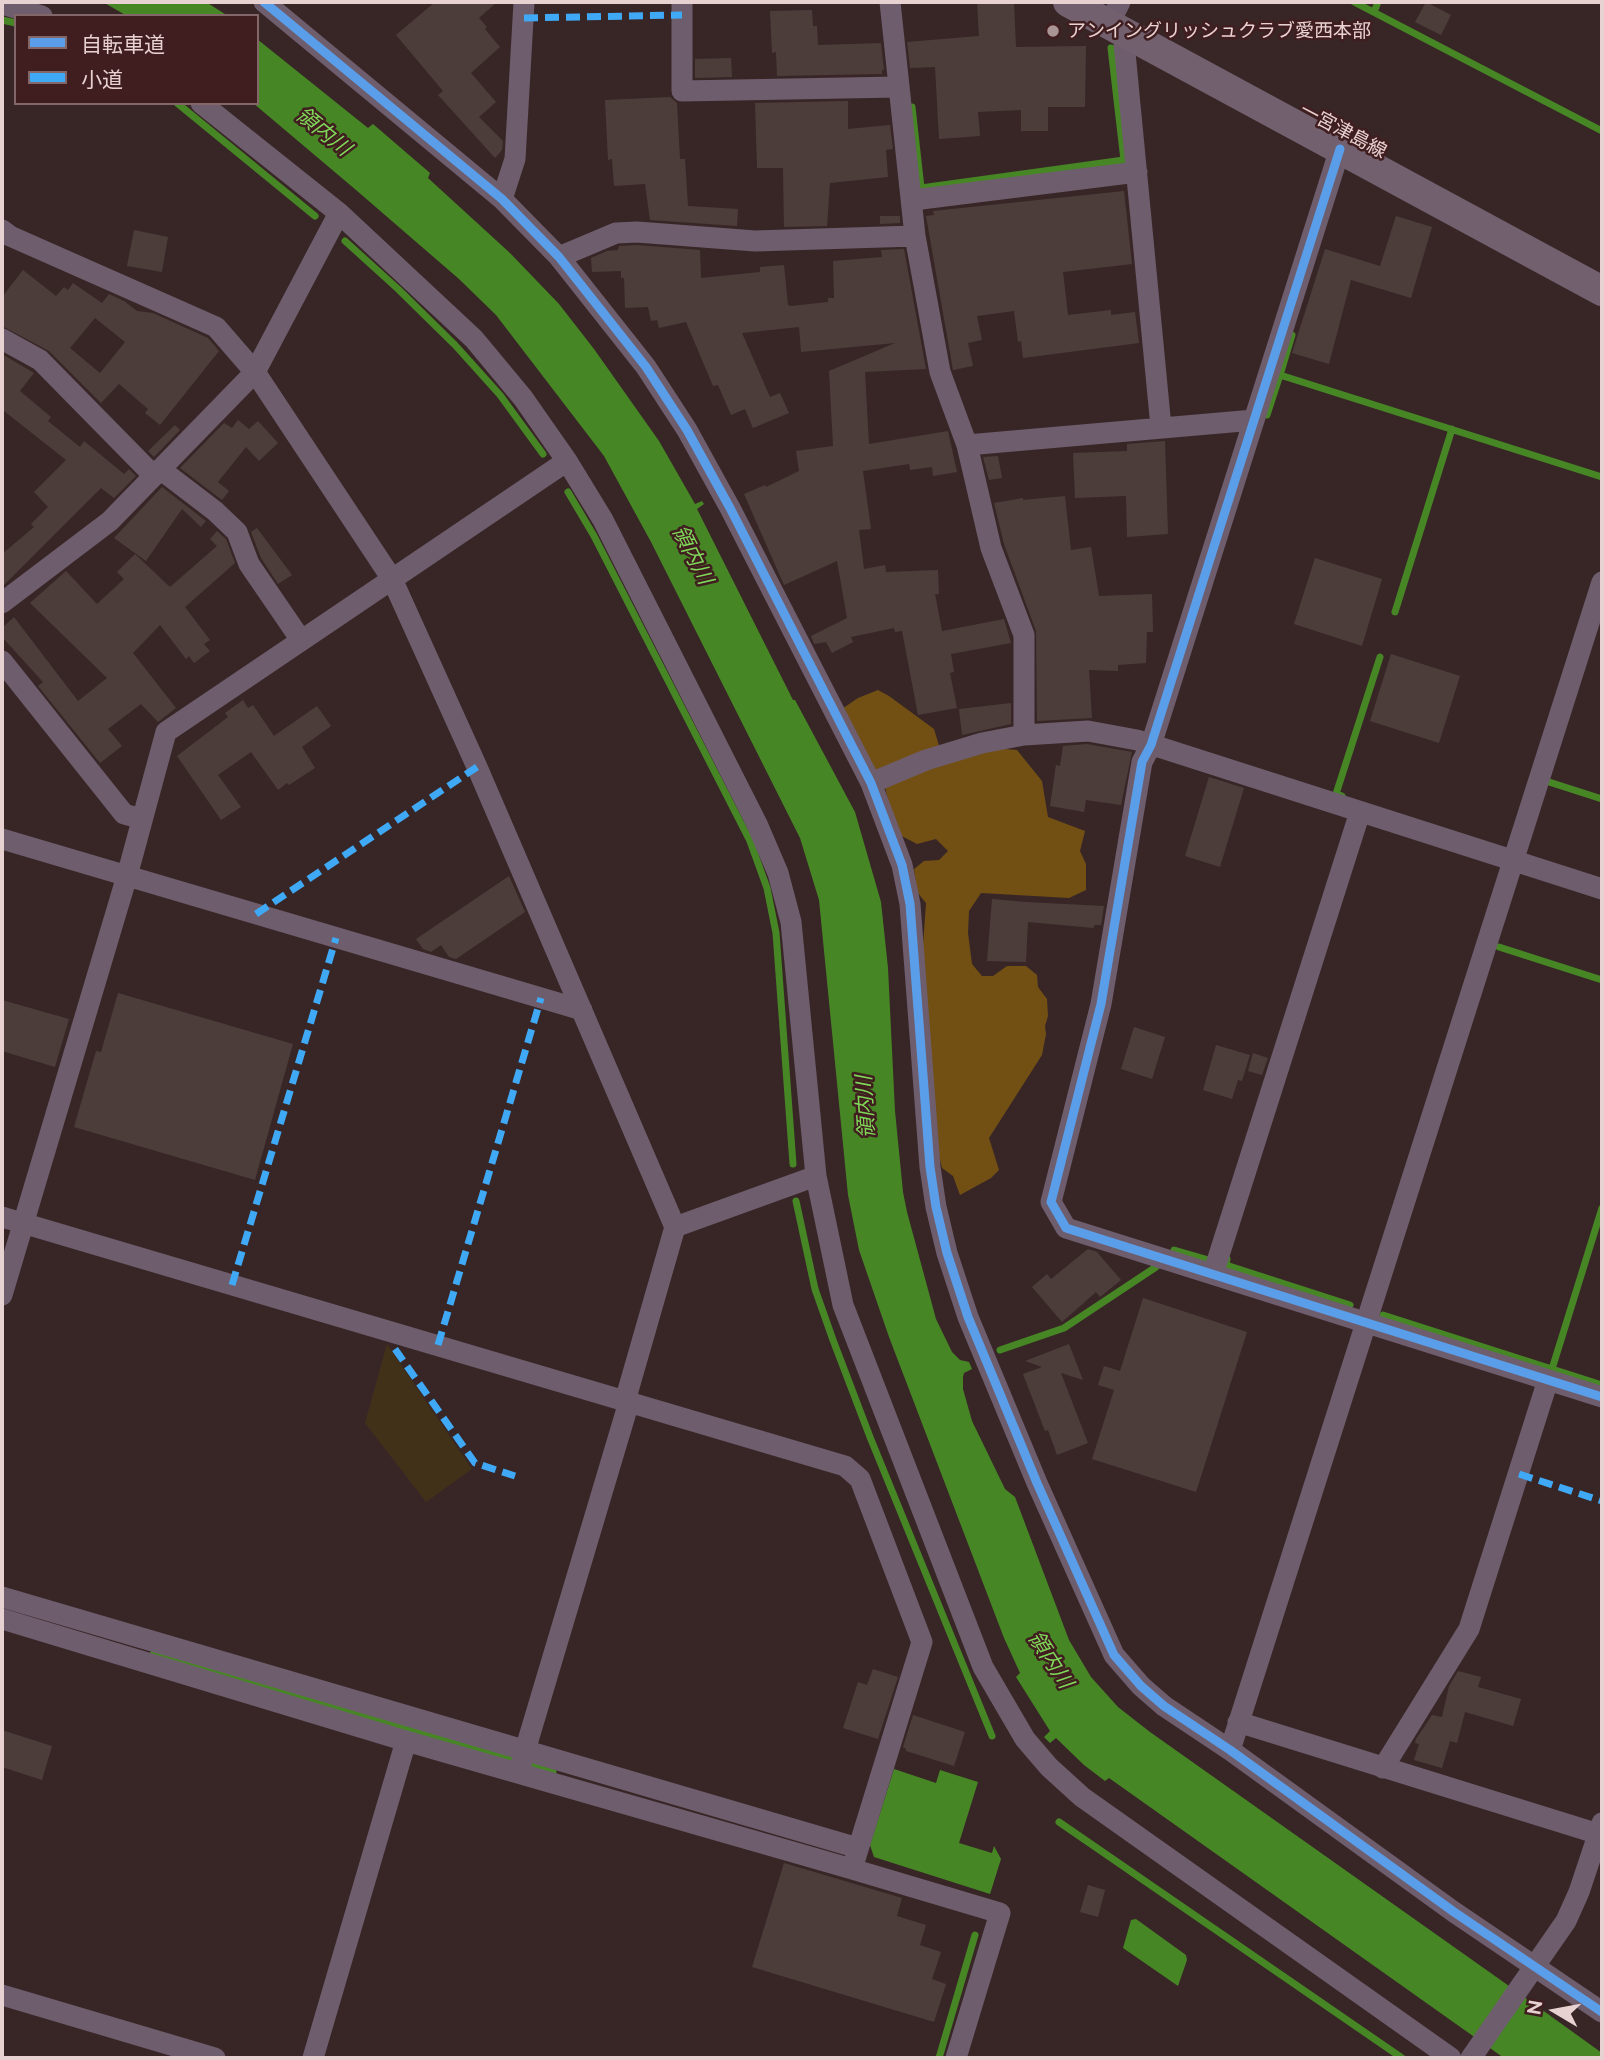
<!DOCTYPE html>
<meta charset="utf-8">
<style>
body{margin:0}
#map{position:relative;width:1604px;height:2060px;overflow:hidden;background:#382627;font-family:Raleway,"Noto Sans JP",sans-serif}
canvas{display:block}
.frame{position:absolute;inset:0;border:4px solid #e8d1d1;pointer-events:none}
.legend{position:absolute;left:14px;top:14px;width:245px;height:91px;box-sizing:border-box;background:#401e20;border:2px solid #836667;margin:0;padding:9px 12px;list-style:none;font-size:21px;color:#e8d1d1}
.legend li{display:flex;align-items:center;gap:14px;height:35px}
.legend b{width:35px;border:2px solid #836667}
.north{position:absolute;left:1520px;top:1976px;width:70px;height:70px;-webkit-text-stroke:5px #401e20;paint-order:stroke;rotate:280deg;font-size:19px;font-weight:700;line-height:28px;text-align:center;color:#e8d1d1}
.north::after{content:'';display:block;margin:auto;width:24px;height:32px;background:#e8d1d1;clip-path:polygon(50% 0,100% 100%,50% 72%,0 100%)}
</style>
<div id="map">
<canvas width="1604" height="2060"></canvas>
<div class="frame"></div>
<ul class="legend">
<li><b style="height:9px;background:#5a9eea"></b>自転車道</li>
<li><b style="height:9px;background:#3fa9f5"></b>小道</li>
</ul>
<div class="north">N</div>
</div>
<script>
const context = document.querySelector('canvas').getContext('2d');
context.lineJoin = 'round';
function fill(path, color) {
  context.fillStyle = color;
  context.fill(path, 'evenodd');
}
function poly(rows) {
  const path = new Path2D();
  for (const r of rows) {
    path.moveTo(r[0], r[1]);
    for (let i = 2; i < r.length; i += 2) path.lineTo(r[i], r[i + 1]);
  }
  return path;
}
function stroke(path, color, width, dash) {
  context.strokeStyle = color;
  context.lineWidth = width;
  context.lineCap = dash ? 'butt' : 'round';
  context.setLineDash(dash || []);
  context.stroke(path);
}
function drawText(font, color, halo, rows, align = 'center') {
  context.font = font + ' Raleway,"Noto Sans JP",sans-serif';
  context.lineWidth = 5;
  context.setLineDash([]);
  context.textBaseline = 'middle';
  context.strokeStyle = halo;
  context.fillStyle = color;
  for (const [text, x, y, turn = 0] of rows) {
    context.save();
    context.translate(x, y);
    context.rotate((+turn || 0) * Math.PI / 180);
    context.textAlign = isNaN(turn) ? turn : align;
    if (halo) context.strokeText(text, 0, 0);
    context.fillText(text, 0, 0);
    context.restore();
  }
}
const green = poly([
 [387,1344,472,1469,426,1502,365,1423]
]);
const forest = poly([
 [878,690,889,696,934,729,940,749,874,775,839,711,858,698],
 [993,748,1017,750,1042,781,1048,817,1085,831,1080,851,1086,864,1086,890,1069,898,981,893,969,911,968,933,972,964,982,976,993,976,1007,966,1026,966,1037,975,1038,987,1047,999,1048,1016,1045,1026,1046,1034,1042,1055,989,1138,999,1170,991,1178,960,1195,953,1176,942,1168,938,1152,923,946,926,903,917,892,914,869,924,861,939,860,948,851,936,839,917,844,896,833,885,787,910,774]
]);
const water = poly([
 [103,2,206,2,228,16,127,16],
 [257,39,368,128,373,124,430,173,428,178,510,253,559,304,594,349,659,441,695,504,702,501,704,504,697,509,793,700,795,700,855,812,881,902,888,968,895,1111,903,1192,907,1212,936,1319,952,1352,960,1360,969,1362,972,1369,964,1373,963,1377,963,1389,972,1421,1005,1489,1015,1497,1069,1640,1091,1677,1118,1707,1150,1732,1502,1981,1602,2053,1602,2058,1504,2058,1109,1778,1105,1781,1084,1765,1056,1738,1050,1743,1044,1737,1050,1731,1016,1677,1020,1673,1004,1638,889,1337,859,1250,848,1195,819,900,800,838,651,542,604,456,496,315,459,279,356,190,253,103,257,103],
 [894,1769,936,1783,940,1770,978,1782,959,1843,992,1853,994,1846,1001,1859,990,1894,874,1857,870,1845],
 [1136,1919,1186,1955,1187,1960,1178,1986,1123,1948,1131,1920]
]);
const stream = poly([
 [1354,2,1602,131],
 [1374,12,1378,2],
 [2,20,16,23],
 [177,103,315,216],
 [912,107,921,188,1124,160,1111,48],
 [345,241,398,289,455,345,500,395,543,454],
 [1292,335,1280,375,1602,477],
 [1267,415,1280,375],
 [568,492,594,536,750,841,767,888,776,933,793,1164],
 [1395,612,1452,429],
 [1549,782,1602,799],
 [1342,796,1336,794,1380,657],
 [1499,947,1602,980],
 [796,1201,815,1289,833,1340,870,1437,992,1736],
 [1174,1250,1212,1261],
 [1227,1259,1226,1265,1350,1305],
 [1383,1315,1602,1385],
 [1000,1350,1064,1328,1156,1267],
 [1552,1369,1602,1208],
 [153,1654,510,1759],
 [530,1765,553,1772],
 [1059,1822,1402,2058],
 [939,2058,975,1935]
]);
const building = poly([
 [435,2,497,2,479,18,487,27,485,29,500,47,471,73,496,102,479,117,503,141,502,150,495,158,438,95,443,91,396,35],
 [977,2,1014,2,1016,47,1086,46,1085,107,1048,107,1048,131,1021,131,1021,110,978,112,980,136,939,139,935,67,910,68,907,42,979,36],
 [1426,2,1451,15,1441,35,1415,22],
 [812,10,813,26,817,26,818,45,881,43,884,70,882,70,882,74,777,76,776,52,772,53,770,11],
 [731,58,732,77,695,78,695,59],
 [670,97,677,103,680,159,685,159,688,206,738,209,737,226,650,220,645,184,614,186,612,159,608,160,605,100],
 [848,101,848,129,890,125,893,149,886,150,888,177,830,183,827,226,784,227,783,168,757,168,755,103],
 [1124,191,1132,264,1063,272,1068,315,1111,310,1111,315,1135,312,1139,343,1023,358,1021,341,1018,342,1014,311,977,316,982,340,968,343,973,366,953,370,926,216,934,215,933,211],
 [880,216,900,216,900,223,880,224],
 [1396,216,1432,227,1411,298,1351,280,1329,364,1292,353,1325,249,1380,266],
 [134,230,168,237,162,272,127,266],
 [637,245,700,250,701,278,760,272,760,267,784,265,788,305,791,306,828,302,828,298,834,298,833,261,882,257,881,250,904,249,926,369,865,372,869,444,948,431,957,472,933,476,932,467,910,470,909,464,863,471,871,529,859,530,864,569,885,565,886,572,938,570,939,594,935,594,942,631,1004,619,1011,643,951,654,954,672,950,673,957,708,918,715,902,631,895,632,894,628,851,637,853,642,832,653,826,642,814,644,811,636,847,618,837,561,784,585,744,494,765,485,766,487,799,471,796,451,833,446,829,371,895,343,801,352,799,327,742,333,770,397,780,393,789,413,753,428,745,409,731,415,718,385,713,386,686,322,659,328,657,320,651,321,648,307,625,308,624,278,621,278,621,271,592,272,591,258,607,251,618,250,619,246],
 [23,270,56,296,64,287,68,290,73,283,102,303,109,294,124,301,137,311,153,313,208,338,219,351,160,425,145,413,148,409,119,384,101,403,49,351,2,326,2,297],
 [95,318,125,342,100,373,70,348],
 [2,354,34,373,20,391,51,417,48,421,80,447,84,441,124,474,129,469,136,476,114,498,101,488,2,587,2,554,34,527,31,524,48,507,34,492,66,460,4,411,2,415],
 [238,420,249,429,258,421,278,443,259,461,246,447,218,482,229,491,222,500,180,468,224,423,232,428],
 [175,425,180,430,154,457,148,451],
 [1165,441,1168,534,1127,537,1126,496,1075,498,1073,453,1127,451,1127,444],
 [998,456,1002,478,989,480,983,457],
 [162,487,206,521,201,527,182,509,146,561,114,538],
 [1065,496,1071,550,1091,547,1099,596,1152,594,1153,632,1147,632,1146,663,1118,665,1118,671,1089,670,1092,718,1037,721,1036,631,1004,544,994,503,1023,498,1023,500],
 [257,528,292,575,278,584,261,558,251,532],
 [217,531,226,539,235,563,185,607,210,640,204,644,210,651,194,663,189,656,186,659,160,625,133,653,176,708,158,722,141,704,108,729,122,746,100,763,38,686,43,682,2,637,2,628,14,617,78,701,107,678,30,603,66,571,97,604,124,579,117,572,135,554,170,587,217,546,210,539],
 [1315,558,1382,579,1362,646,1294,624],
 [1391,654,1460,676,1439,743,1370,721],
 [243,700,248,708,253,705,274,736,317,706,331,726,302,747,315,768,289,785,287,783,278,790,251,752,218,775,241,807,221,820,177,756,228,717,225,713],
 [1011,703,1011,724,962,735,959,709],
 [1087,744,1132,752,1121,805,1086,800,1084,812,1050,806,1056,765,1060,766,1063,746],
 [1209,777,1244,788,1220,867,1185,856],
 [509,876,525,912,456,959,449,957,441,945,431,952,423,949,416,939],
 [992,899,1026,902,1104,906,1101,925,1094,925,1094,928,1028,922,1026,962,987,961],
 [118,993,293,1044,255,1180,74,1127,96,1051,101,1052],
 [2,1000,69,1019,55,1067,2,1051],
 [1134,1027,1165,1037,1152,1079,1121,1069],
 [1216,1045,1250,1055,1242,1081,1238,1080,1232,1099,1203,1090],
 [1253,1053,1268,1058,1262,1075,1248,1071],
 [1088,1249,1097,1252,1121,1280,1100,1297,1096,1292,1062,1322,1032,1287,1047,1274,1051,1279],
 [1143,1298,1247,1332,1196,1492,1092,1459,1114,1390,1098,1385,1104,1366,1120,1371],
 [1069,1344,1083,1380,1061,1373,1088,1443,1057,1455,1048,1430,1045,1431,1023,1374,1042,1367,1025,1361],
 [873,1669,898,1677,878,1739,843,1728,858,1682,867,1685],
 [1458,1671,1481,1677,1478,1687,1521,1699,1513,1726,1465,1712,1457,1743,1450,1741,1442,1768,1414,1760,1419,1744,1415,1743,1416,1739,1432,1715,1442,1717,1449,1686],
 [913,1715,965,1732,954,1766,906,1751,906,1749,903,1747],
 [2,1730,52,1746,42,1780,2,1767],
 [784,1863,902,1898,897,1916,926,1925,920,1945,941,1952,932,1979,946,1984,934,2022,752,1967],
 [1088,1885,1105,1890,1098,1917,1080,1912]
]);
const street = poly([
 [264,2,502,199,559,257,646,367,687,430,730,508,871,783,902,865,910,904,930,1167,936,1207,947,1253,968,1317,1037,1483,1114,1655,1141,1686,1164,1706,1230,1750,1454,1912,1602,2012],
 [682,2,682,91,898,87],
 [890,2,915,236,940,372,967,445,991,548,1024,635,1024,735,1088,731,1137,740,1602,889],
 [2,4,42,16],
 [1109,24,1120,2],
 [1123,32,1161,427],
 [201,103,339,213,474,339,523,398,567,461,603,520,757,824,778,873,791,922,816,1176,843,1305,983,1667,1025,1739,1049,1767,1082,1797,1451,2058],
 [1340,149,1151,745,1142,762,1101,1004,1051,1202,1066,1228,1602,1397],
 [502,199,515,159,524,2],
 [913,200,1137,172],
 [2,230,10,236,216,327,255,372,392,579,477,767,675,1227,625,1401],
 [559,257,616,233,637,232,755,241,915,236],
 [2,339,40,360,154,476],
 [967,445,1254,420],
 [160,469,215,511,237,532,249,564,301,640],
 [2,603,110,521,255,372,339,213],
 [2,661,124,814,142,819],
 [871,783,926,760,982,743,1024,735],
 [2,839,582,1010],
 [2,1217,845,1466,860,1479,922,1642,852,1869,1000,1913,956,2058],
 [675,1227,816,1176],
 [1213,1274,1360,812],
 [2,1295,127,876,166,732,567,461],
 [2,1597,858,1848],
 [2,1619,406,1741,852,1869],
 [1238,1722,1602,1835],
 [1230,1750,1602,582],
 [521,1764,629,1402],
 [1383,1768,1469,1629,1548,1380],
 [2,1995,215,2058],
 [313,2058,406,1741],
 [1471,2058,1566,1921,1579,1892,1602,1823]
]);
const secondary = poly([
 [1068,2,1602,291]
]);
const quiet = poly([
 [524,18,682,15],
 [256,914,477,767],
 [232,1285,336,938],
 [438,1345,541,998],
 [395,1349,475,1463,515,1476],
 [1519,1474,1602,1501]
]);
const cycleway = poly([
 [264,2,502,199,559,257,646,367,687,430,730,508,871,783,902,865,910,904,930,1167,936,1207,947,1253,968,1317,1037,1483,1114,1655,1141,1686,1164,1706,1230,1750,1454,1912,1602,2012],
 [1340,149,1151,745,1142,762,1101,1004,1051,1202,1066,1228,1602,1397]
]);
const markers = [
 [1053,31,7,"#aa9596"]
];
const poiNames = [
 ["アンイングリッシュクラブ愛西本部",1067,31]
];
const streetNames = [
 ["一宮津島線",1343,131,28]
];
const waterNames = [
 ["領内川",323,132,39],
 ["領内川",692,555,63],
 ["領内川",866,1107,-93],
 ["領内川",1050,1660,57]
];
fill(green, '#423119');
fill(forest, '#725014');
fill(water, '#478625');
stroke(stream, '#478625', 7);
fill(building, '#4c3d3b');
stroke(street, '#6e5d6d', 21);
stroke(secondary, '#72606e', 30);
stroke(quiet, '#3fa9f5', 7, [14, 7]);
stroke(cycleway, '#5a9eea', 9);
for (const [x, y, r, color] of markers) {
  const dot = new Path2D();
  dot.arc(x, y, r, 0, 2 * Math.PI);
  context.fillStyle = color;
  context.fill(dot);
  stroke(dot, '#401e20', 2.5);
}
drawText('19px', '#e8d1d1', '#401e20', poiNames, 'left');
drawText('19px', '#e8d1d1', '#401e20', streetNames);
drawText('italic 21px', '#7fd959', '#401e20', waterNames);
</script>
